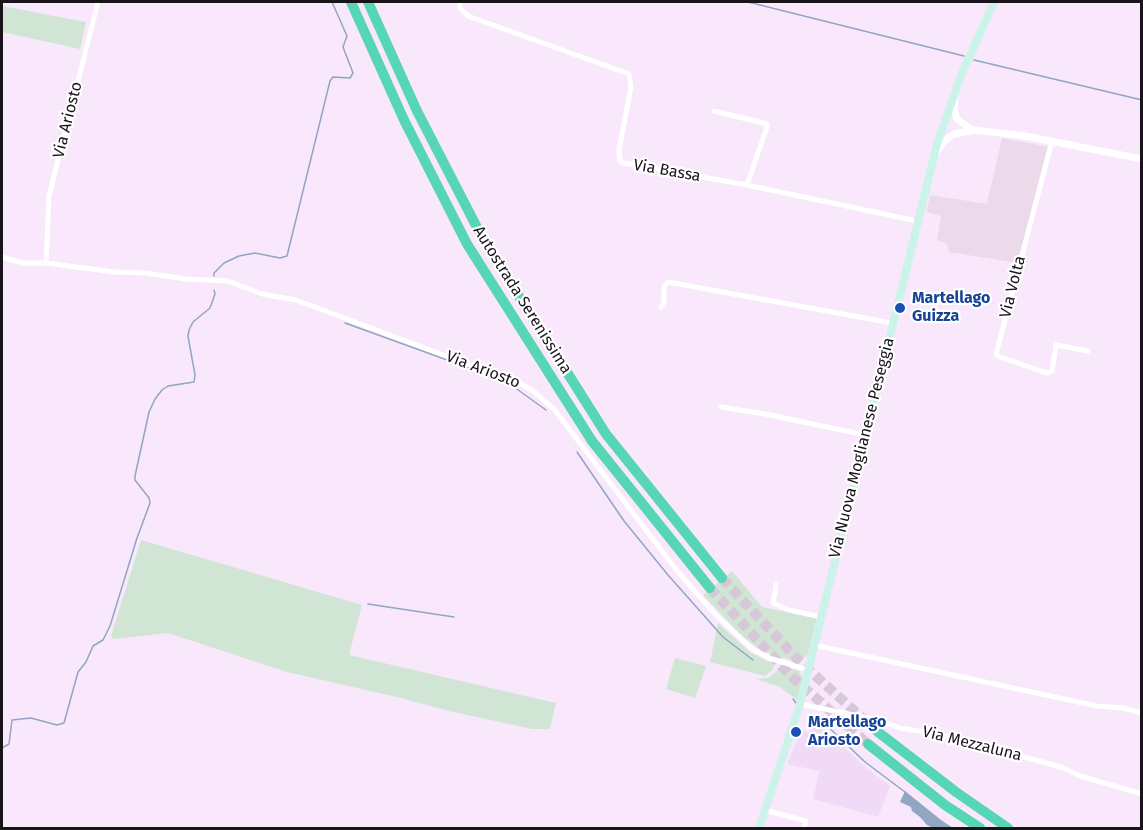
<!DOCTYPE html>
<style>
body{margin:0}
#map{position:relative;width:1143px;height:830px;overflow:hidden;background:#f9e7fb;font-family:"Fira Sans",sans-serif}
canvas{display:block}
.frame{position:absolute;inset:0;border:3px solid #19131a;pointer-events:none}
</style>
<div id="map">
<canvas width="1143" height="830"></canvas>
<div class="frame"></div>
</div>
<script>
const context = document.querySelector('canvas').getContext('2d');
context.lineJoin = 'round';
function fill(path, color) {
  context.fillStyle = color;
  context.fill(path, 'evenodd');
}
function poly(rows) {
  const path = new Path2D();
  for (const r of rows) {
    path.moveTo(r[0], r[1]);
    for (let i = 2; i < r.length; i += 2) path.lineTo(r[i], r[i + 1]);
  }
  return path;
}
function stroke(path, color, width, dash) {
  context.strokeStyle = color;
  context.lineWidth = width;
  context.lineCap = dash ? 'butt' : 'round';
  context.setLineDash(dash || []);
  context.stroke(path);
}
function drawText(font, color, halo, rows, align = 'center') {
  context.font = font + ' "Fira Sans",sans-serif';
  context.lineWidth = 4.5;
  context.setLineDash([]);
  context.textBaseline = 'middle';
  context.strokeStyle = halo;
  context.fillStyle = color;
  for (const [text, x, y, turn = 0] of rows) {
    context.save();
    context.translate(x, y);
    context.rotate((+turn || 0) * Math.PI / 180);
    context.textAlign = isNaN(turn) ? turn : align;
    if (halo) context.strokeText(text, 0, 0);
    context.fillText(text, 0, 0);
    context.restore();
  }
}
const built = poly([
 [815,720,864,766,890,786,878,817,813,799,819,771,787,764,801,731,809,733]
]);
const industrial = poly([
 [1002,138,1048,147,1018,263,949,252,947,244,937,240,941,216,927,212,930,195,987,204]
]);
const green = poly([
 [2,6,86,22,80,49,2,32],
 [141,540,362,605,349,655,556,703,550,729,532,729,449,711,401,698,287,672,168,633,113,639,111,636],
 [732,571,762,607,817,618,808,654,803,659,796,661,776,656,758,648,741,635,703,595],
 [718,623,751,653,774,664,773,669,765,676,710,662],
 [675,658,706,666,695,698,666,689],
 [783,666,799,671,802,676,802,681,797,700,780,687,756,679,768,678]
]);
const water = poly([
 [905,791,941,820,953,828,933,828,927,825,920,817,912,811,911,807,900,802]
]);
const stream = poly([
 [748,2,964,56],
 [974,60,1142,100],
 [214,276,214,273,224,263,239,256,255,253,280,258,287,256,330,81,333,77,350,78,353,73,343,47,347,36,332,2],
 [345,323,497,378],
 [507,382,546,410],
 [577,452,624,521,668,575,723,637,753,660],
 [368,604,454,617],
 [793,699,796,703],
 [822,721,865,762,905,792],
 [2,748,9,744,12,720,31,718,57,725,64,723,78,672,86,662,93,646,103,640,110,626,137,538,150,503,149,498,135,480,135,476,149,412,155,399,162,390,168,386,194,382,195,375,188,336,189,330,193,322,210,308,215,294,214,290]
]);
const motorwayTunnel = poly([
 [722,578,799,661,878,732],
 [710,588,790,675,868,744]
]);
const minor = poly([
 [460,2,460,8,468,16,629,74,631,87,619,150,620,161,624,163,747,185,917,221],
 [714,111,767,124,767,127,747,185],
 [1052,141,996,354,1000,357,1047,373,1052,371,1056,345,1088,351],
 [2,257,23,263,46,263,49,196,98,2],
 [46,263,114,272,146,273,186,279,228,281,262,294,296,300,521,384,532,390,554,409,678,572,716,615,751,648,769,658,808,670],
 [661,307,664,302,664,287,668,282,892,323],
 [721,407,765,414,865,435],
 [776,585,773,603,789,610,821,617],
 [814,645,1078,702,1097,706,1123,708,1142,713],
 [800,704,878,720,900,728,938,734,1061,767,1080,776,1142,794],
 [764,810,806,821,804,828]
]);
const tertiary = poly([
 [955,98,954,109,957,119,971,129],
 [935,155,943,142,954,134,974,130,1025,136,1142,159]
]);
const secondary = poly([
 [759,828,800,704,937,144,960,78,994,2]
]);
const motorway = poly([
 [351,2,404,120,467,244,592,441,710,588],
 [368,2,417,111,484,241,606,434,722,578],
 [878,732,956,792,1008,828],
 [868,744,945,805,980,828]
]);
const markers = [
 [900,308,6,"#1a4fb4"],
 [796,732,6,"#1a4fb4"]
];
const streetNames = [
 ["Via Ariosto",68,120,-76],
 ["Via Bassa",667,171,10],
 ["Via Volta",1013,287,-76],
 ["Autostrada Serenissima",522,300,58],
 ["Via Ariosto",483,370,21],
 ["Via Nuova Moglianese Peseggia",862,448,-76],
 ["Via Mezzaluna",972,744,14]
];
const transitNames = [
 ["Martellago",912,299],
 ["Guizza",912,317],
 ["Martellago",808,723],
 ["Ariosto",808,741]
];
fill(built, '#f1daf5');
fill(industrial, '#ecd9ea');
fill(green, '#d1e5d5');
fill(water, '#90a6c3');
stroke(stream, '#90a6c3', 1.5);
stroke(motorwayTunnel, '#d7c7d9', 10, [10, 5]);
stroke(minor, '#fff', 5);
stroke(tertiary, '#fff', 7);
stroke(secondary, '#ccf3e9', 8);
stroke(motorway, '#56d6b5', 10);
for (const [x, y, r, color] of markers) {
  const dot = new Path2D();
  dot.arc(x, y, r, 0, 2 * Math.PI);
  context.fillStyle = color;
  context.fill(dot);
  stroke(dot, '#fff', 2);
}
drawText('16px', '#19131a', '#fff', streetNames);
drawText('bold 16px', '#164399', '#fff', transitNames, 'left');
</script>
